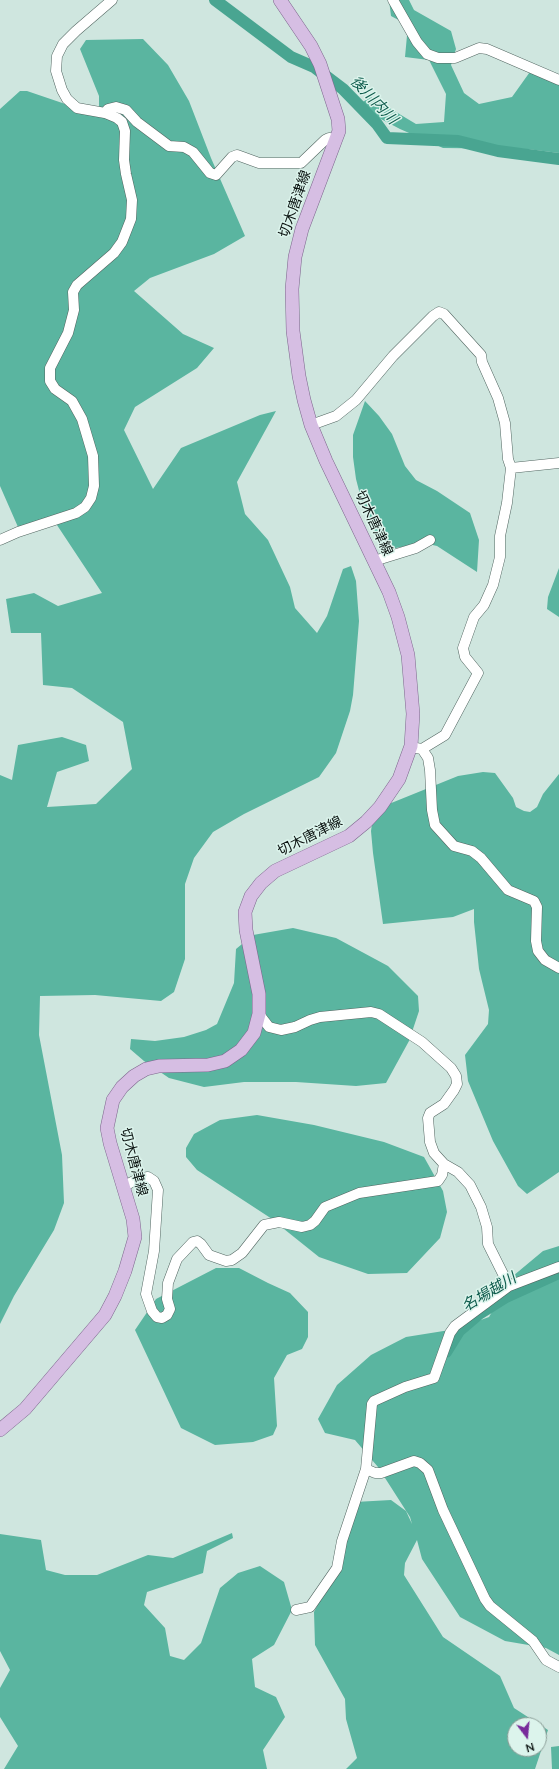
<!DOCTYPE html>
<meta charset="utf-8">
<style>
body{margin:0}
#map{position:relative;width:559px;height:1769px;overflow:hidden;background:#cfe6df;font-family:Lato,sans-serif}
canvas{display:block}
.north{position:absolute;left:507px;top:1717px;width:40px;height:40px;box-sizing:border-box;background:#dcf4ec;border:1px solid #889a94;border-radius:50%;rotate:164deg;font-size:11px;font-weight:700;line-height:16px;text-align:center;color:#0a1210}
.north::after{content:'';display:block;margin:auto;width:14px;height:18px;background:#782a9b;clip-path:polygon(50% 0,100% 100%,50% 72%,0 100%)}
</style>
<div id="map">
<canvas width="559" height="1769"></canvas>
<div class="north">N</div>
</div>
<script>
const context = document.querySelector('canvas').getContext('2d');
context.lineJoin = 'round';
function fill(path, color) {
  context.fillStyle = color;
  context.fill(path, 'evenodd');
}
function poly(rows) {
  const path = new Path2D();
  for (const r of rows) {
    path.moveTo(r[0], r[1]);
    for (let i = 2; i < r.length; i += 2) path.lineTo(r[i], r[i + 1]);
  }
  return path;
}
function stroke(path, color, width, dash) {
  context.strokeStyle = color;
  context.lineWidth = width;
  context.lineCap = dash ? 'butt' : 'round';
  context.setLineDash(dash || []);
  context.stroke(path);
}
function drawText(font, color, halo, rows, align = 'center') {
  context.font = font + ' Lato,"Noto Sans JP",sans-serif';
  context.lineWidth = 3;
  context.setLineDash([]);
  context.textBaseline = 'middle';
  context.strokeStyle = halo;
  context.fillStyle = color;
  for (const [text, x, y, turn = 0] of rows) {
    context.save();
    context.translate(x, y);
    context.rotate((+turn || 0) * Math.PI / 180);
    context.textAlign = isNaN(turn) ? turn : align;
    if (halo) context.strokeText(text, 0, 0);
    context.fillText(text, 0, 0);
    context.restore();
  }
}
const forest = poly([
 [389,0,409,0,414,10,451,31,456,49,451,65,464,93,479,104,512,97,532,69,559,85,559,153,527,149,443,148,400,129,356,106,371,97,416,124,444,122,446,94,429,60,405,57,408,25,391,16],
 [143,39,168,65,189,101,211,158,245,236,214,254,150,278,134,291,183,334,214,348,197,368,135,407,124,430,153,489,181,448,260,415,276,411,237,482,245,514,268,540,290,587,295,608,317,633,327,616,343,569,351,566,356,581,359,621,353,695,350,711,336,753,319,777,244,814,213,832,194,858,185,884,185,959,174,992,161,1001,95,995,40,996,39,1035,62,1155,64,1203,54,1230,14,1296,0,1324,0,775,12,780,18,745,62,737,86,745,89,761,57,772,47,807,96,804,132,769,123,722,72,688,43,685,41,633,11,633,6,599,34,593,58,606,102,593,51,516,18,527,0,486,0,109,20,91,27,91,77,108,99,111,99,96,80,49,86,40],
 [365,401,379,416,392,434,405,466,416,480,437,491,470,513,479,540,477,572,437,546,424,543,384,550,363,506,356,479,353,457,353,435],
 [559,568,559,617,547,609,548,597],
 [483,772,495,773,513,798,516,807,524,811,530,812,537,807,543,794,559,774,559,1172,527,1194,518,1186,493,1141,468,1081,465,1055,488,1024,489,1010,479,969,474,922,474,909,453,917,383,924,373,853,371,831,374,810,458,776],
 [293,928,336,938,388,966,418,996,419,1011,409,1041,386,1083,356,1086,296,1082,244,1082,204,1087,169,1078,144,1061,130,1049,131,1039,155,1041,184,1037,206,1030,217,1024,234,983,236,949,253,935],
 [257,1115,314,1125,384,1142,424,1157,443,1191,447,1212,440,1238,407,1273,368,1274,319,1257,269,1217,197,1170,186,1157,186,1148,194,1134,220,1120],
 [559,1246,559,1655,546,1648,505,1641,460,1617,422,1559,417,1540,405,1563,404,1575,443,1637,500,1676,514,1708,548,1730,535,1769,346,1769,357,1758,346,1719,345,1699,315,1645,314,1612,338,1565,355,1502,391,1500,406,1511,412,1524,410,1517,378,1467,355,1440,325,1433,318,1419,337,1385,371,1355,406,1337,456,1329,489,1317,513,1276,543,1251],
 [515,1725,539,1725,539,1749,515,1749],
 [216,1268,239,1268,268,1283,290,1293,308,1312,308,1337,302,1349,287,1355,274,1378,277,1426,273,1435,253,1442,215,1445,181,1428,135,1330,156,1299],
 [232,1533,233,1538,207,1551,203,1573,147,1592,144,1605,165,1628,170,1656,184,1660,201,1643,220,1588,238,1573,260,1566,284,1582,292,1610,274,1645,252,1659,255,1687,276,1697,285,1717,263,1750,267,1769,4,1769,18,1746,0,1717,0,1688,10,1670,0,1651,0,1534,41,1540,46,1570,65,1575,97,1575,148,1555,173,1558],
 [559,1746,559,1769,552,1769,551,1747]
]);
const river = poly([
 [215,0,291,57,314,67,343,89,377,124,387,138,458,141,498,151,559,159],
 [446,1352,459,1331,479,1314,506,1297,559,1273]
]);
const minor = poly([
 [393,0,417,42,427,54,438,58,455,58,479,48,487,49,559,80],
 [105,113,108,109,116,107,126,110,137,122,169,146,184,147,193,152,210,173,216,175,232,157,237,155,259,163,301,163,325,140,329,138,336,139],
 [311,425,336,416,356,400,393,356,433,316,439,312,444,314,481,355,482,362,498,398,505,423,508,459,511,468,507,503,500,536,500,557,493,585,484,605,474,617,463,648,465,657,478,673,445,735,422,749],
 [511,468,559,463],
 [0,540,18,532,76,513,85,507,91,498,94,486,93,456,82,419,72,401,55,389,50,381,50,368,68,333,74,310,73,292,77,285,114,253,122,242,131,219,132,200,126,174,124,160,125,131,122,122,117,118,105,113,77,108,67,99,62,90,56,71,57,56,63,44,76,31,112,0],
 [374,561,416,548,430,540],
 [416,748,422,749,428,758,430,770,432,810,435,825,454,846,472,851,481,858,508,890,534,901,537,907,536,941,538,951,545,960,559,968],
 [259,1014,269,1027,281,1030,295,1027,310,1020,320,1017,371,1012,379,1014,422,1042,451,1068,456,1076,457,1084,454,1090,444,1104,430,1113,428,1118,430,1142,434,1153,444,1164,458,1172,470,1185,481,1207,487,1227,488,1244,509,1286],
 [124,1186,138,1179,148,1177,154,1181,158,1190,154,1251,146,1294,152,1311,157,1317,162,1318,167,1315,170,1309,167,1299,168,1283,177,1259,193,1242,197,1241,201,1244,209,1255,226,1261,232,1260,242,1253,264,1225,279,1222,302,1227,310,1225,315,1221,325,1207,359,1193,438,1181,442,1175,444,1164],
 [559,1267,509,1286,455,1326,450,1333,434,1378,405,1387,374,1401,372,1404,366,1469,375,1473,381,1473,414,1461,420,1463,428,1470,443,1510,485,1599,490,1606,533,1641,546,1660,559,1667],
 [296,1610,310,1607,337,1568,342,1541,366,1469]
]);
const major = poly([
 [0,1430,25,1409,105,1315,115,1296,125,1271,135,1237,133,1219,110,1143,107,1128,113,1100,122,1087,134,1076,146,1069,159,1066,208,1065,225,1061,241,1050,254,1033,259,1014,259,994,246,930,245,912,251,896,261,883,275,871,349,836,366,822,380,807,399,779,411,746,413,714,408,655,398,617,389,592,326,461,311,425,304,400,299,376,293,331,292,289,295,257,302,229,339,131,338,119,320,64,311,46,280,0]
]);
const streetNames = [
 ["切木唐津線",295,204,-71],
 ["切木唐津線",374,523,65],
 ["切木唐津線",310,836,-27],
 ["切木唐津線",134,1162,75]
];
const waterNames = [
 ["後川内川",374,100,46],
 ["名場越川",489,1292,-31]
];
fill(forest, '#5ab5a0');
stroke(river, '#49a591', 12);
stroke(minor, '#526661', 11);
stroke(major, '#7d668d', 14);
stroke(minor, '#fff', 10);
stroke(major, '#d6bee3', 13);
drawText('14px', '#0a1210', '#dcf4ec', streetNames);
drawText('italic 15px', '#0e5b4c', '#dcf4ec', waterNames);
</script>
